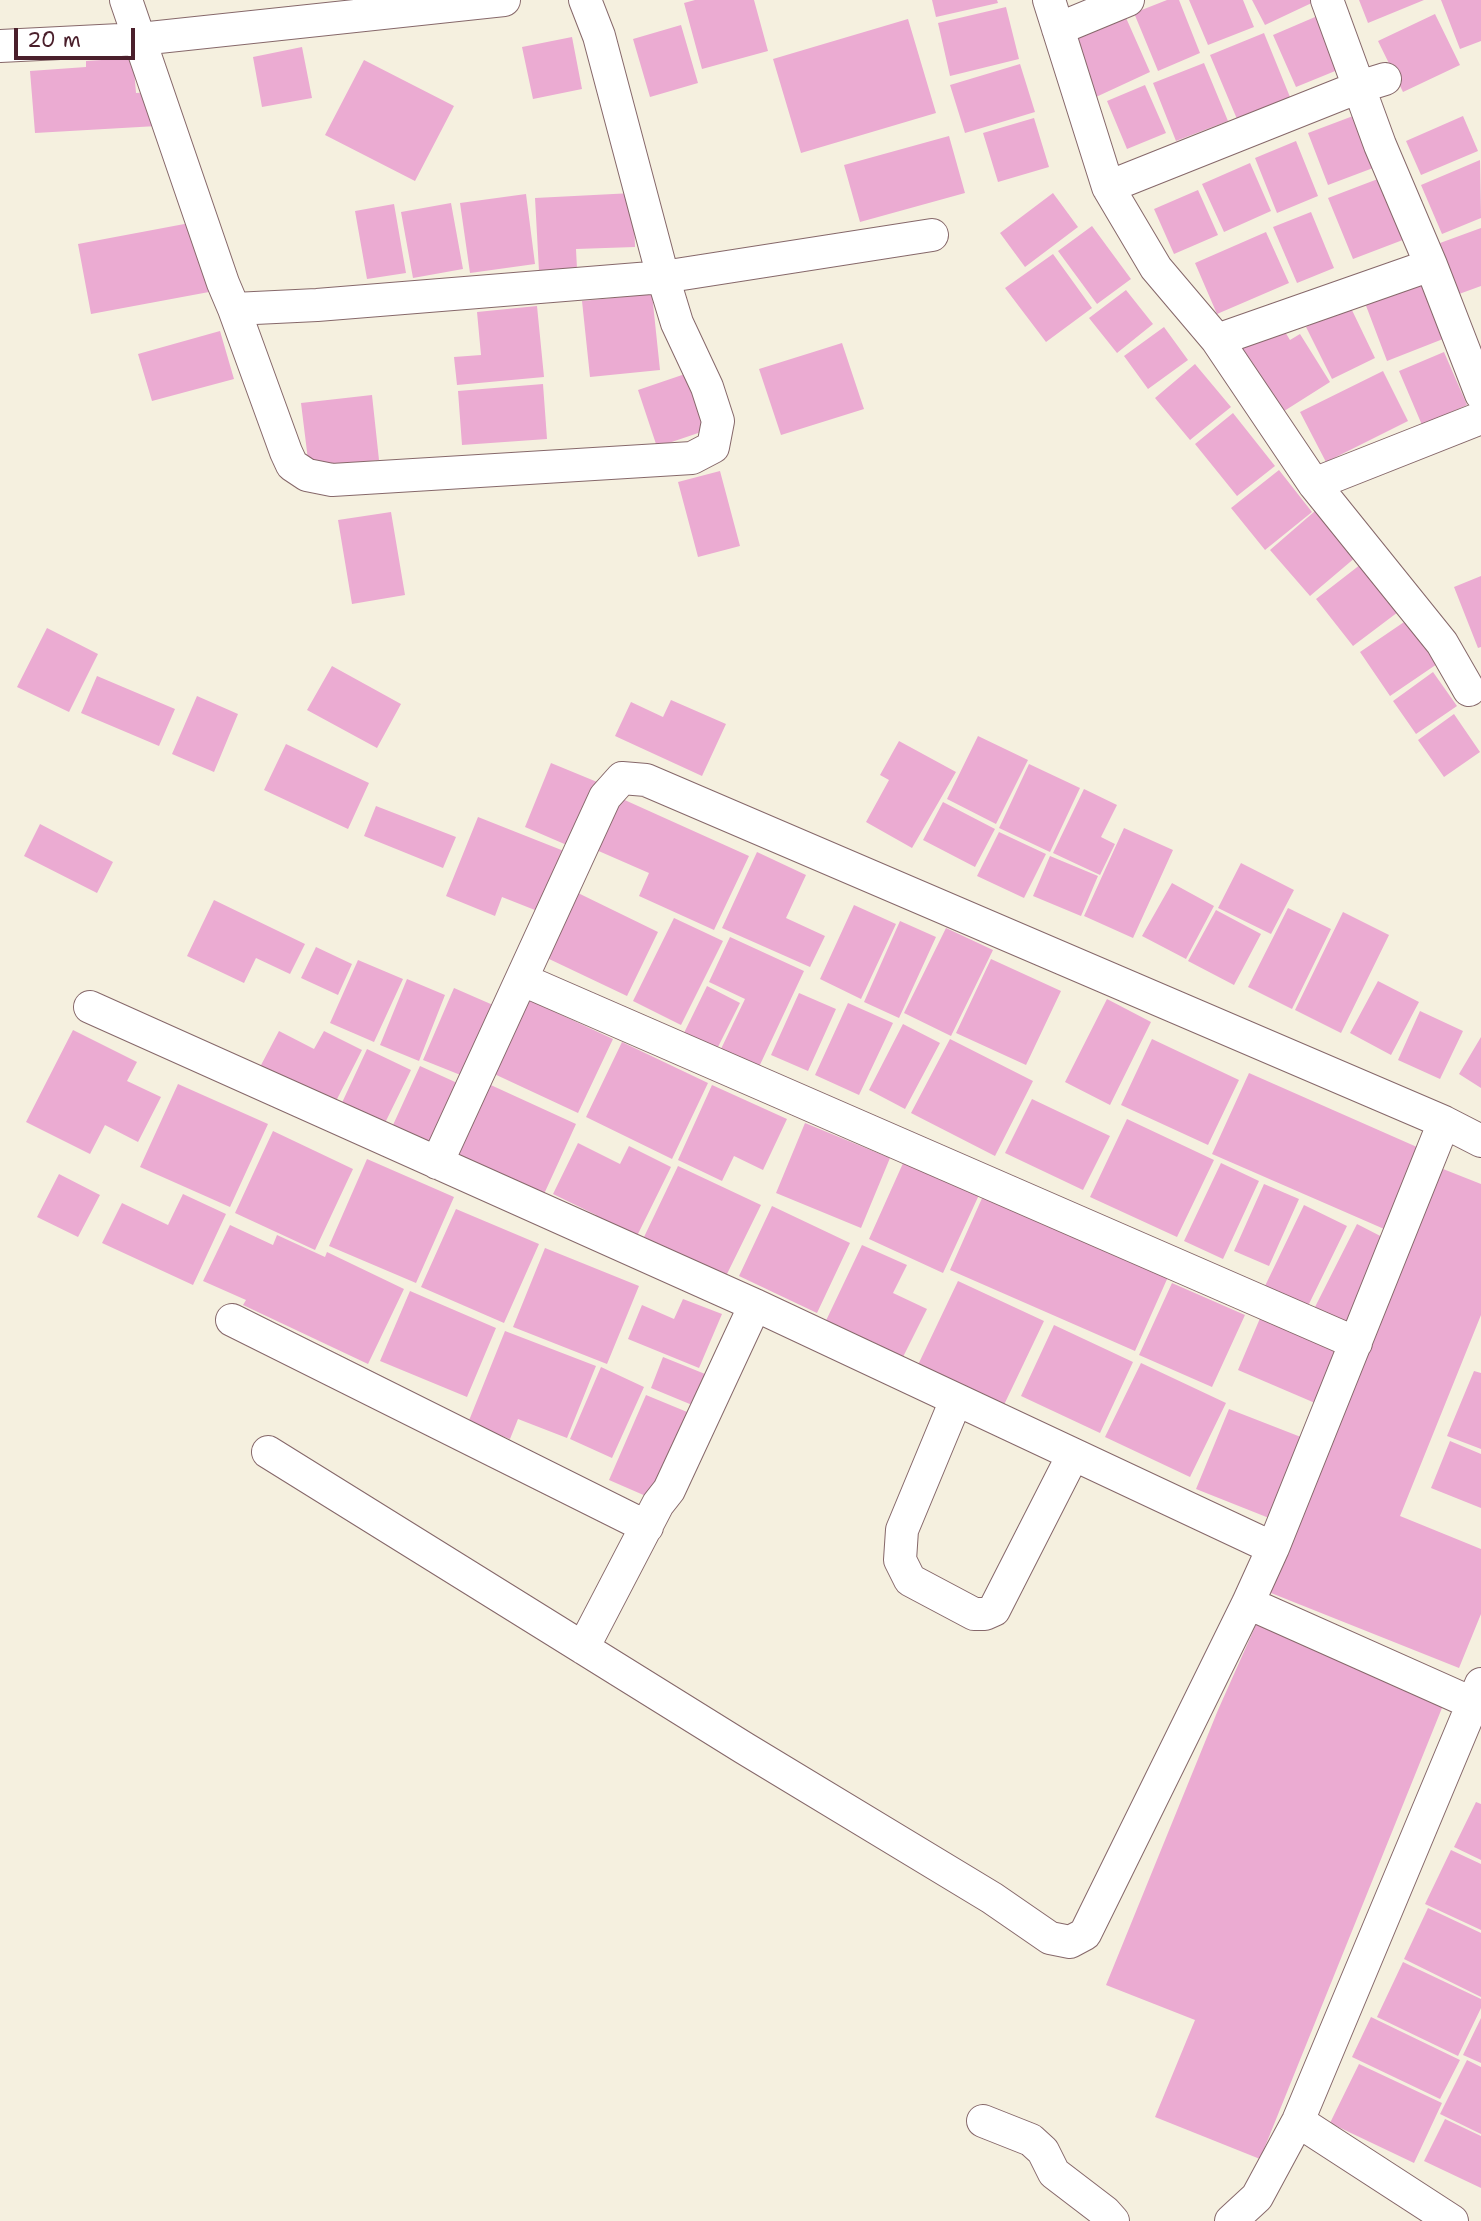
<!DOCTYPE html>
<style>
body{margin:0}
#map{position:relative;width:1481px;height:2221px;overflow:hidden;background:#f5f0df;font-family:"Shantell Sans",sans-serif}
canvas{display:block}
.scale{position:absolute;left:14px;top:28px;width:121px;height:32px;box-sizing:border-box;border:4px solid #4a1f2b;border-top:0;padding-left:9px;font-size:21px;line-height:24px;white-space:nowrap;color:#4a1f2b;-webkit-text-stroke:5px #fff;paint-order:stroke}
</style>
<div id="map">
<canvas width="1481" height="2221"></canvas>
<div class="scale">20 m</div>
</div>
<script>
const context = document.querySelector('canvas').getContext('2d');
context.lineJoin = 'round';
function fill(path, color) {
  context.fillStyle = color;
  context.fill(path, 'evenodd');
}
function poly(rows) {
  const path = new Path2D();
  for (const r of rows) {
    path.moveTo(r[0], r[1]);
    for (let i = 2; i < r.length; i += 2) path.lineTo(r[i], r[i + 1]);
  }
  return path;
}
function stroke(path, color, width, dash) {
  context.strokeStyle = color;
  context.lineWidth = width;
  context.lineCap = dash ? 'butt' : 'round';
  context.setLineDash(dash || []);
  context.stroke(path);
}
const building = poly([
 [695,0,754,0,768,51,702,69,684,3],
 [932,0,997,0,998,3,936,17],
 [1167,0,1179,0,1200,53,1158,71,1134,13],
 [1189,0,1243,0,1254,27,1208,45],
 [1252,0,1318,0,1265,25],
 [1359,0,1424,0,1368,23],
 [1441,0,1481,0,1481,41,1460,49],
 [1006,7,1019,59,950,76,938,23],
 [1123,11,1150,72,1096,97,1068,36],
 [1322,14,1345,67,1296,87,1273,35],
 [1435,14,1460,65,1403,92,1378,41],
 [908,19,936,113,801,153,773,59],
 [681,25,698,83,650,97,633,39],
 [1264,33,1290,97,1237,119,1210,55],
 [572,37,582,89,533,99,522,47],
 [302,47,312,98,262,107,253,57],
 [133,58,136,93,155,92,157,126,35,133,30,71,86,67,86,61],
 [364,60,454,106,415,181,325,135],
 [1204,63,1228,121,1176,141,1153,83],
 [1020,64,1035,112,965,133,950,85],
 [1145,85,1166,133,1127,149,1107,101],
 [1361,113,1381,165,1328,185,1308,133],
 [1463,116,1478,151,1421,175,1406,141],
 [1034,118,1049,167,998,182,983,133],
 [949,136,965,193,860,222,844,165],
 [1296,141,1318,196,1277,213,1255,158],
 [1480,160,1481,218,1442,234,1421,185],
 [1250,163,1271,211,1224,232,1202,184],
 [1383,177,1408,238,1353,259,1328,198],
 [1198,190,1218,235,1174,254,1154,209],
 [633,193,635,247,576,249,577,269,539,271,535,198],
 [1053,193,1078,227,1025,267,1000,233],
 [526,194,535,264,470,273,460,203],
 [451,203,463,269,413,278,401,212],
 [394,204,406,273,367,279,355,211],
 [1311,212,1334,268,1297,283,1273,227],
 [195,222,209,292,91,314,78,244],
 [1092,226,1131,279,1097,304,1058,251],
 [1481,228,1481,286,1459,294,1440,243],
 [1266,232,1289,283,1217,314,1195,263],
 [1053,254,1092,308,1046,342,1005,288],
 [1420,281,1443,339,1387,361,1365,303],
 [1126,290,1153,324,1117,353,1089,318],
 [652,294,660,370,590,377,582,301],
 [537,306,544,377,457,385,454,357,481,355,477,312],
 [1350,306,1375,358,1332,379,1306,327],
 [1279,322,1290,340,1300,334,1330,382,1281,413,1239,347],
 [1164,327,1188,360,1148,389,1124,356],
 [220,331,234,379,152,401,138,354],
 [842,343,864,409,781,435,759,369],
 [1444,352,1467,405,1422,425,1399,371],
 [1195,364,1231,407,1190,440,1155,398],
 [1383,371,1408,421,1326,462,1300,412],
 [688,373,707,430,657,447,638,390],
 [543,384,547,439,462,445,458,391],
 [372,395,379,460,309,468,301,403],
 [1233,413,1275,466,1237,496,1195,444],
 [1279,470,1312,512,1265,550,1231,508],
 [720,471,740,546,698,557,678,482],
 [1322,505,1363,551,1310,596,1270,550],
 [391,512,405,595,352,604,338,520],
 [1365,561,1402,609,1353,646,1316,599],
 [1481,576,1481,647,1478,648,1454,587],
 [1410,618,1440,662,1390,696,1360,652],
 [47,628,98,654,69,712,17,687],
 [332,666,401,704,377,748,307,710],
 [1433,672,1457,706,1416,734,1393,701],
 [97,676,175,709,159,746,81,713],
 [197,696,238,714,214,772,172,754],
 [671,700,726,724,702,776,615,736,631,702,663,717],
 [1454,714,1480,752,1444,777,1418,740],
 [978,736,1028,760,996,824,947,799],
 [899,741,956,772,912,848,866,822,889,780,880,775],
 [286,744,369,783,348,829,264,790],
 [551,763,602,784,576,849,525,827],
 [1029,764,1080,788,1050,852,999,828],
 [1084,789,1117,805,1101,837,1115,844,1100,875,1053,853],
 [618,797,749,856,714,930,639,896,649,873,594,849],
 [943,802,995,829,975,867,923,840],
 [376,806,456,837,443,868,364,836],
 [478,817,569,853,545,914,502,897,495,916,446,896],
 [40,824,113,862,97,893,24,856],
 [1124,828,1173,850,1133,938,1084,916],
 [999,832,1046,854,1024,898,977,876],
 [757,852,806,875,786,918,825,936,810,967,722,928],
 [1050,856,1098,876,1081,916,1033,896],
 [1241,863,1294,890,1271,934,1218,908],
 [1172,883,1214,906,1186,959,1142,936],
 [578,893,658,932,627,996,547,958],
 [214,900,305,944,290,974,256,958,244,983,187,956],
 [854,905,896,924,861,999,820,979],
 [1288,908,1331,929,1292,1009,1248,987],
 [1216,910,1261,934,1234,985,1188,961],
 [1343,912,1389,935,1341,1033,1295,1010],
 [674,918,723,941,681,1025,633,1001],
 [900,921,936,937,899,1018,864,1002],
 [946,928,993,950,951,1036,904,1013],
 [730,937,804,971,758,1069,720,1051,745,999,709,982],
 [316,947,352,964,338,995,301,978],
 [991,959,1061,991,1026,1065,956,1033],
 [358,960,403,979,374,1042,330,1023],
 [407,979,445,995,419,1061,380,1045],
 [1378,981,1419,1002,1391,1055,1350,1033],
 [707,986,740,1003,716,1051,683,1035],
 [454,988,493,1005,463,1076,423,1060],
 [799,993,836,1009,808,1071,771,1055],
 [525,998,613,1039,578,1113,490,1072],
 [1107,999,1151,1022,1110,1105,1065,1082],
 [848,1003,893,1023,859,1095,815,1075],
 [1420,1011,1463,1031,1440,1079,1398,1060],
 [903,1024,940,1043,905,1109,869,1090],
 [73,1030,137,1062,127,1081,161,1097,138,1142,105,1125,90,1154,26,1122],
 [279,1031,314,1049,324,1031,362,1050,334,1105,260,1067],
 [1481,1037,1481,1088,1459,1074],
 [950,1039,1033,1081,995,1156,911,1113],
 [1152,1039,1239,1080,1208,1145,1121,1105],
 [622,1042,708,1083,672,1159,586,1117],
 [367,1049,411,1070,383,1127,340,1107],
 [420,1066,466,1087,438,1146,393,1125],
 [1249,1073,1426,1151,1391,1232,1212,1154],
 [482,1081,576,1124,544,1194,449,1151],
 [178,1084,268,1124,230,1207,140,1167],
 [712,1085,787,1119,763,1170,734,1156,722,1181,678,1160],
 [1032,1099,1110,1136,1083,1190,1005,1153],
 [1127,1119,1214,1160,1177,1237,1090,1197],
 [805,1123,890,1158,861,1228,776,1193],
 [273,1131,353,1169,315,1250,235,1213],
 [578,1143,620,1164,629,1146,671,1167,635,1240,593,1220,596,1215,553,1194],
 [367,1159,454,1197,416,1283,329,1246],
 [904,1161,979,1195,943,1273,869,1239],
 [1221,1163,1259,1181,1223,1259,1184,1241],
 [678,1166,761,1205,726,1276,644,1237],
 [1438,1167,1481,1184,1481,1315,1400,1516,1481,1549,1481,1614,1459,1668,1266,1591],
 [59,1174,100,1195,78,1237,37,1217],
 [1264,1184,1299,1199,1269,1266,1234,1251],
 [183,1194,226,1214,193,1285,102,1243,122,1203,168,1225],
 [983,1196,1168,1277,1135,1351,950,1270],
 [1304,1205,1347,1226,1308,1306,1265,1286],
 [772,1206,850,1243,817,1313,739,1276],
 [456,1209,539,1244,504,1323,421,1287],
 [1357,1224,1392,1242,1351,1325,1315,1307],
 [230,1225,273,1245,277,1235,325,1257,327,1252,404,1289,368,1364,243,1305,246,1300,203,1281],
 [862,1245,907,1265,893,1293,927,1309,903,1357,871,1341,866,1349,822,1329],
 [545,1248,639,1286,607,1364,513,1327],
 [958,1281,1044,1321,1002,1409,916,1369],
 [1172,1283,1245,1315,1212,1387,1139,1355],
 [410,1291,496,1328,467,1397,380,1361],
 [683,1299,722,1314,699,1368,628,1339,642,1305,674,1319],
 [1261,1316,1345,1351,1322,1406,1238,1370],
 [1054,1325,1133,1362,1100,1433,1021,1396],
 [505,1331,596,1366,567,1438,518,1419,510,1439,468,1423],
 [663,1357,710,1376,697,1407,651,1388],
 [1141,1363,1226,1403,1190,1477,1105,1437],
 [601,1367,644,1387,612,1458,570,1439],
 [1474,1371,1481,1373,1481,1449,1447,1436],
 [646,1395,692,1414,655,1500,609,1480],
 [1229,1409,1306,1439,1274,1520,1196,1489],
 [1450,1441,1481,1454,1481,1508,1431,1488],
 [1259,1618,1345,1654,1341,1663,1345,1655,1446,1698,1260,2159,1155,2117,1195,2020,1106,1985,1218,1710],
 [1476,1802,1481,1804,1481,1860,1454,1847],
 [1451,1850,1481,1864,1481,1930,1425,1904],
 [1428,1908,1481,1933,1481,1997,1404,1959],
 [1403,1962,1481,1999,1481,2008,1458,2056,1377,2017],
 [1371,2017,1460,2060,1440,2099,1352,2057],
 [1481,2018,1481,2063,1463,2055],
 [1467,2060,1481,2067,1481,2134,1440,2114],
 [1359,2064,1442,2103,1414,2163,1330,2123],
 [1445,2119,1481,2136,1481,2188,1424,2161]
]);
const street = poly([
 [126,0,223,283,234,309,317,305,663,277,932,235],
 [1049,0,1108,187,1156,268,1217,340,1314,484,1442,643,1469,690],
 [1327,0,1380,145,1431,265,1481,394],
 [1058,29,1128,0],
 [0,46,140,39,504,0],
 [1108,187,1359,87,1385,79],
 [234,309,286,452,292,465,307,475,332,480,692,458,713,447,718,421,707,387,677,323,663,277,599,36,585,0],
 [1217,340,1431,265],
 [1314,484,1481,418],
 [523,980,1356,1343],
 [90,1007,755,1305,1273,1548],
 [437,1163,605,797,622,778,646,780,1444,1122,1481,1141],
 [232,1320,647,1527],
 [956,1400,902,1530,900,1560,910,1580,974,1614,985,1614,994,1610,1073,1455],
 [268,1452,744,1748,992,1898,1050,1938,1070,1942,1085,1934,1248,1603,1273,1548,1444,1122],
 [1248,1603,1481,1707],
 [583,1648,658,1504,669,1490,755,1305],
 [983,2121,1031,2140,1043,2151,1054,2173,1105,2212,1113,2221],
 [1298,2121,1452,2221],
 [1231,2221,1257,2197,1298,2121,1481,1684]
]);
fill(building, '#ebabd2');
stroke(street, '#86686a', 34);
stroke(street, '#fff', 32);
</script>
